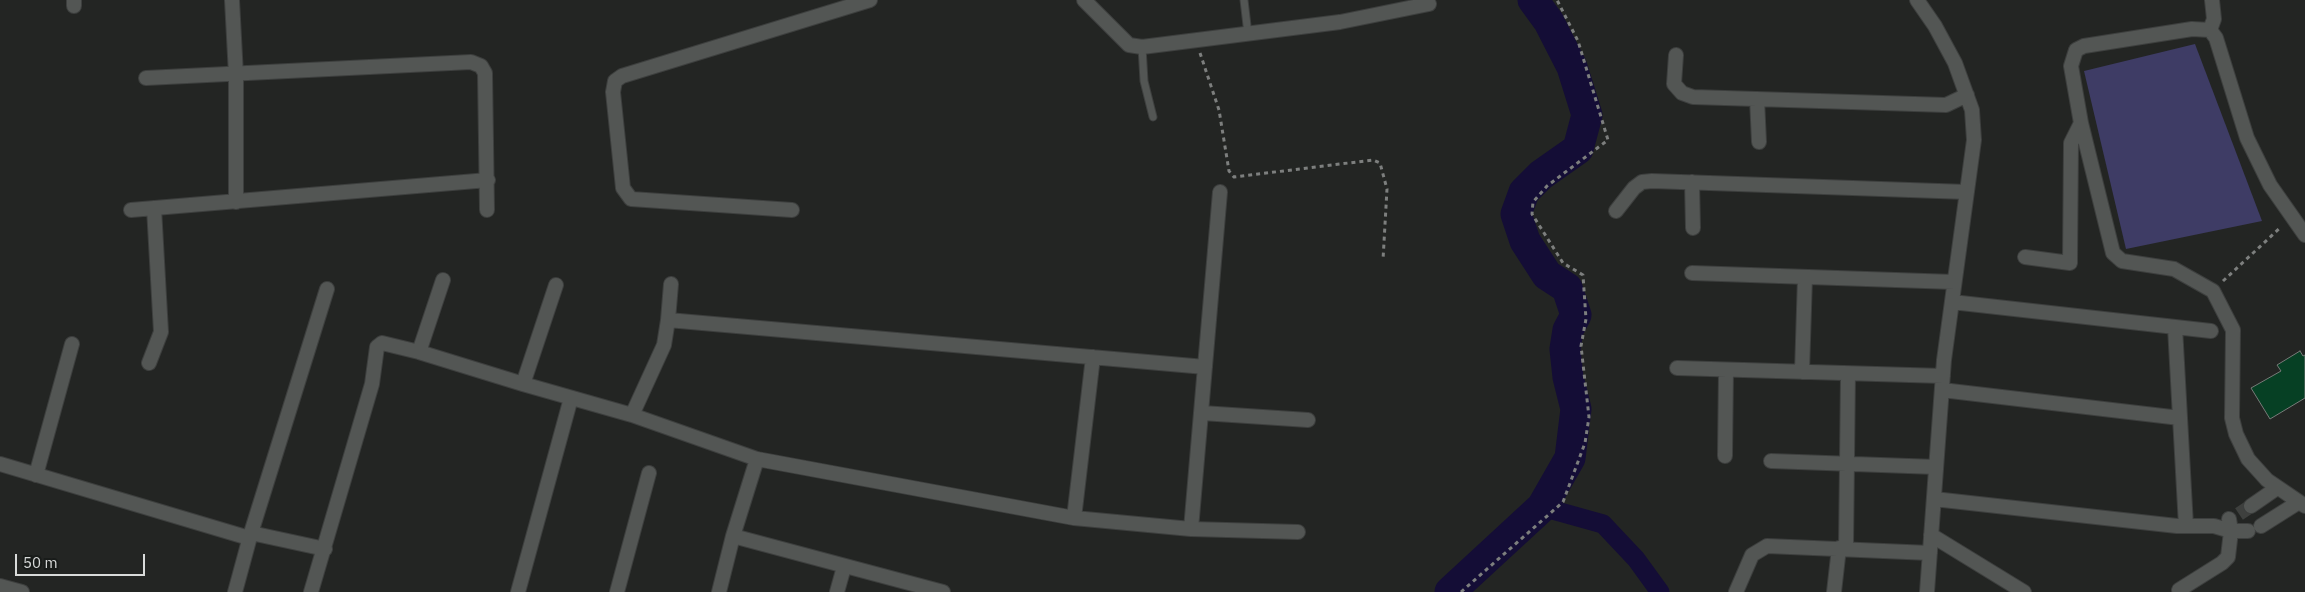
<!DOCTYPE html>
<style>
body{margin:0}
#map{position:relative;width:2305px;height:592px;overflow:hidden;background:#232523;font-family:"IBM Plex Sans",sans-serif}
canvas{display:block}
.scale{position:absolute;left:15px;top:554px;width:130px;height:22px;box-sizing:border-box;border:2px solid #d9dbda;border-top:0;padding-left:6px;font-size:15px;line-height:18px;white-space:nowrap;color:#d9dbda;-webkit-text-stroke:4px #191c1a;paint-order:stroke}
</style>
<div id="map">
<canvas width="2305" height="592"></canvas>
<div class="scale">50 m</div>
</div>
<script>
const context = document.querySelector('canvas').getContext('2d');
context.lineJoin = 'round';
function fill(path, color) {
  context.fillStyle = color;
  context.fill(path, 'evenodd');
}
function poly(rows) {
  const path = new Path2D();
  for (const r of rows) {
    path.moveTo(r[0], r[1]);
    for (let i = 2; i < r.length; i += 2) path.lineTo(r[i], r[i + 1]);
  }
  return path;
}
function stroke(path, color, width, dash) {
  context.strokeStyle = color;
  context.lineWidth = width;
  context.lineCap = dash ? 'butt' : 'round';
  context.setLineDash(dash || []);
  context.stroke(path);
}
const green = poly([
 [2195,44,2262,221,2126,249,2084,71]
]);
const canal = poly([
 [1542,507,1603,524,1636,559,1660,592]
]);
const river = poly([
 [1450,592,1542,507,1570,458,1576,409,1568,377,1565,349,1568,330,1576,315,1567,288,1547,275,1525,241,1516,214,1524,192,1541,175,1578,149,1587,115,1572,67,1549,22,1533,0]
]);
const building = poly([
 [2300,351,2303,356,2305,355,2305,398,2270,419,2251,388,2281,371,2277,365,2300,351]
]);
const streetTunnel = poly([
 [2239,514,2251,506]
]);
const path = poly([
 [1200,53,1219,110,1229,171,1234,177,1373,160,1380,163,1387,189,1383,260],
 [2223,281,2281,227],
 [1461,592,1563,502,1585,443,1589,417,1581,346,1586,319,1583,275,1563,263,1532,214,1533,202,1547,186,1608,140,1578,41,1557,0]
]);
const lane = poly([
 [1244,0,1248,34],
 [1142,47,1144,81,1153,117]
]);
const street = poly([
 [74,0,74,6],
 [232,0,236,75,236,202],
 [1084,0,1129,45,1142,47,1340,22,1429,4],
 [1917,0,1935,26,1955,63,1972,110,1974,140,1944,360,1927,592],
 [2210,30,2214,19,2212,0],
 [1676,55,1674,84,1682,93,1693,97,1946,105,1967,95],
 [146,78,471,62,481,66,485,73,487,210],
 [1757,99,1759,142],
 [2081,123,2113,253,2122,261,2174,269,2213,291,2233,330,2232,418,2236,434,2248,459,2267,480,2305,506],
 [1692,182,1693,228],
 [131,210,488,180],
 [792,210,631,199,623,188,613,92,615,81,622,76,870,0],
 [1616,211,1634,188,1642,182,1652,181,1967,192],
 [2025,257,2070,263,2071,143,2081,123,2071,66,2076,50,2084,46,2192,29,2210,30,2216,38,2247,138,2270,185,2305,235],
 [1692,273,1954,282],
 [1952,302,2211,331],
 [668,320,671,284],
 [2175,327,2186,526],
 [419,352,443,280],
 [149,363,161,332,154,208],
 [1677,368,1943,376],
 [1802,372,1805,277],
 [523,384,556,285],
 [1942,390,2180,418],
 [1202,413,1308,420],
 [632,415,664,345,668,320,1205,367],
 [1725,456,1726,370],
 [1771,461,1936,467],
 [0,464,249,538],
 [36,475,72,344],
 [1934,499,2177,526,2214,526,2231,531,2248,531],
 [2251,506,2277,488],
 [1074,518,1093,357],
 [2261,526,2299,502],
 [1191,529,1220,192],
 [251,533,325,549],
 [1931,535,2024,592],
 [733,536,943,592],
 [1846,548,1848,374],
 [0,586,22,592],
 [2179,590,2222,563,2228,557,2231,531,2229,519],
 [235,592,251,533,327,289],
 [311,592,372,384,377,347,382,343,419,352,523,384,632,415,757,459,1074,518,1191,529,1298,532],
 [518,592,571,398],
 [617,592,649,473],
 [719,592,733,536,757,459],
 [837,592,844,567],
 [1736,592,1752,555,1767,546,1930,553],
 [1834,592,1839,548]
]);
fill(green, '#3e3c65');
stroke(canal, '#140d36', 19);
stroke(river, '#140d36', 31);
fill(building, '#064024');
stroke(building, '#777a78', 1);
stroke(streetTunnel, '#3e403e', 14, [14, 7]);
stroke(lane, '#3d3f3e', 9);
stroke(street, '#3d3f3e', 16);
stroke(path, '#7d7f7e', 3, [4, 4]);
stroke(lane, '#535654', 7);
stroke(street, '#535654', 14);
</script>
